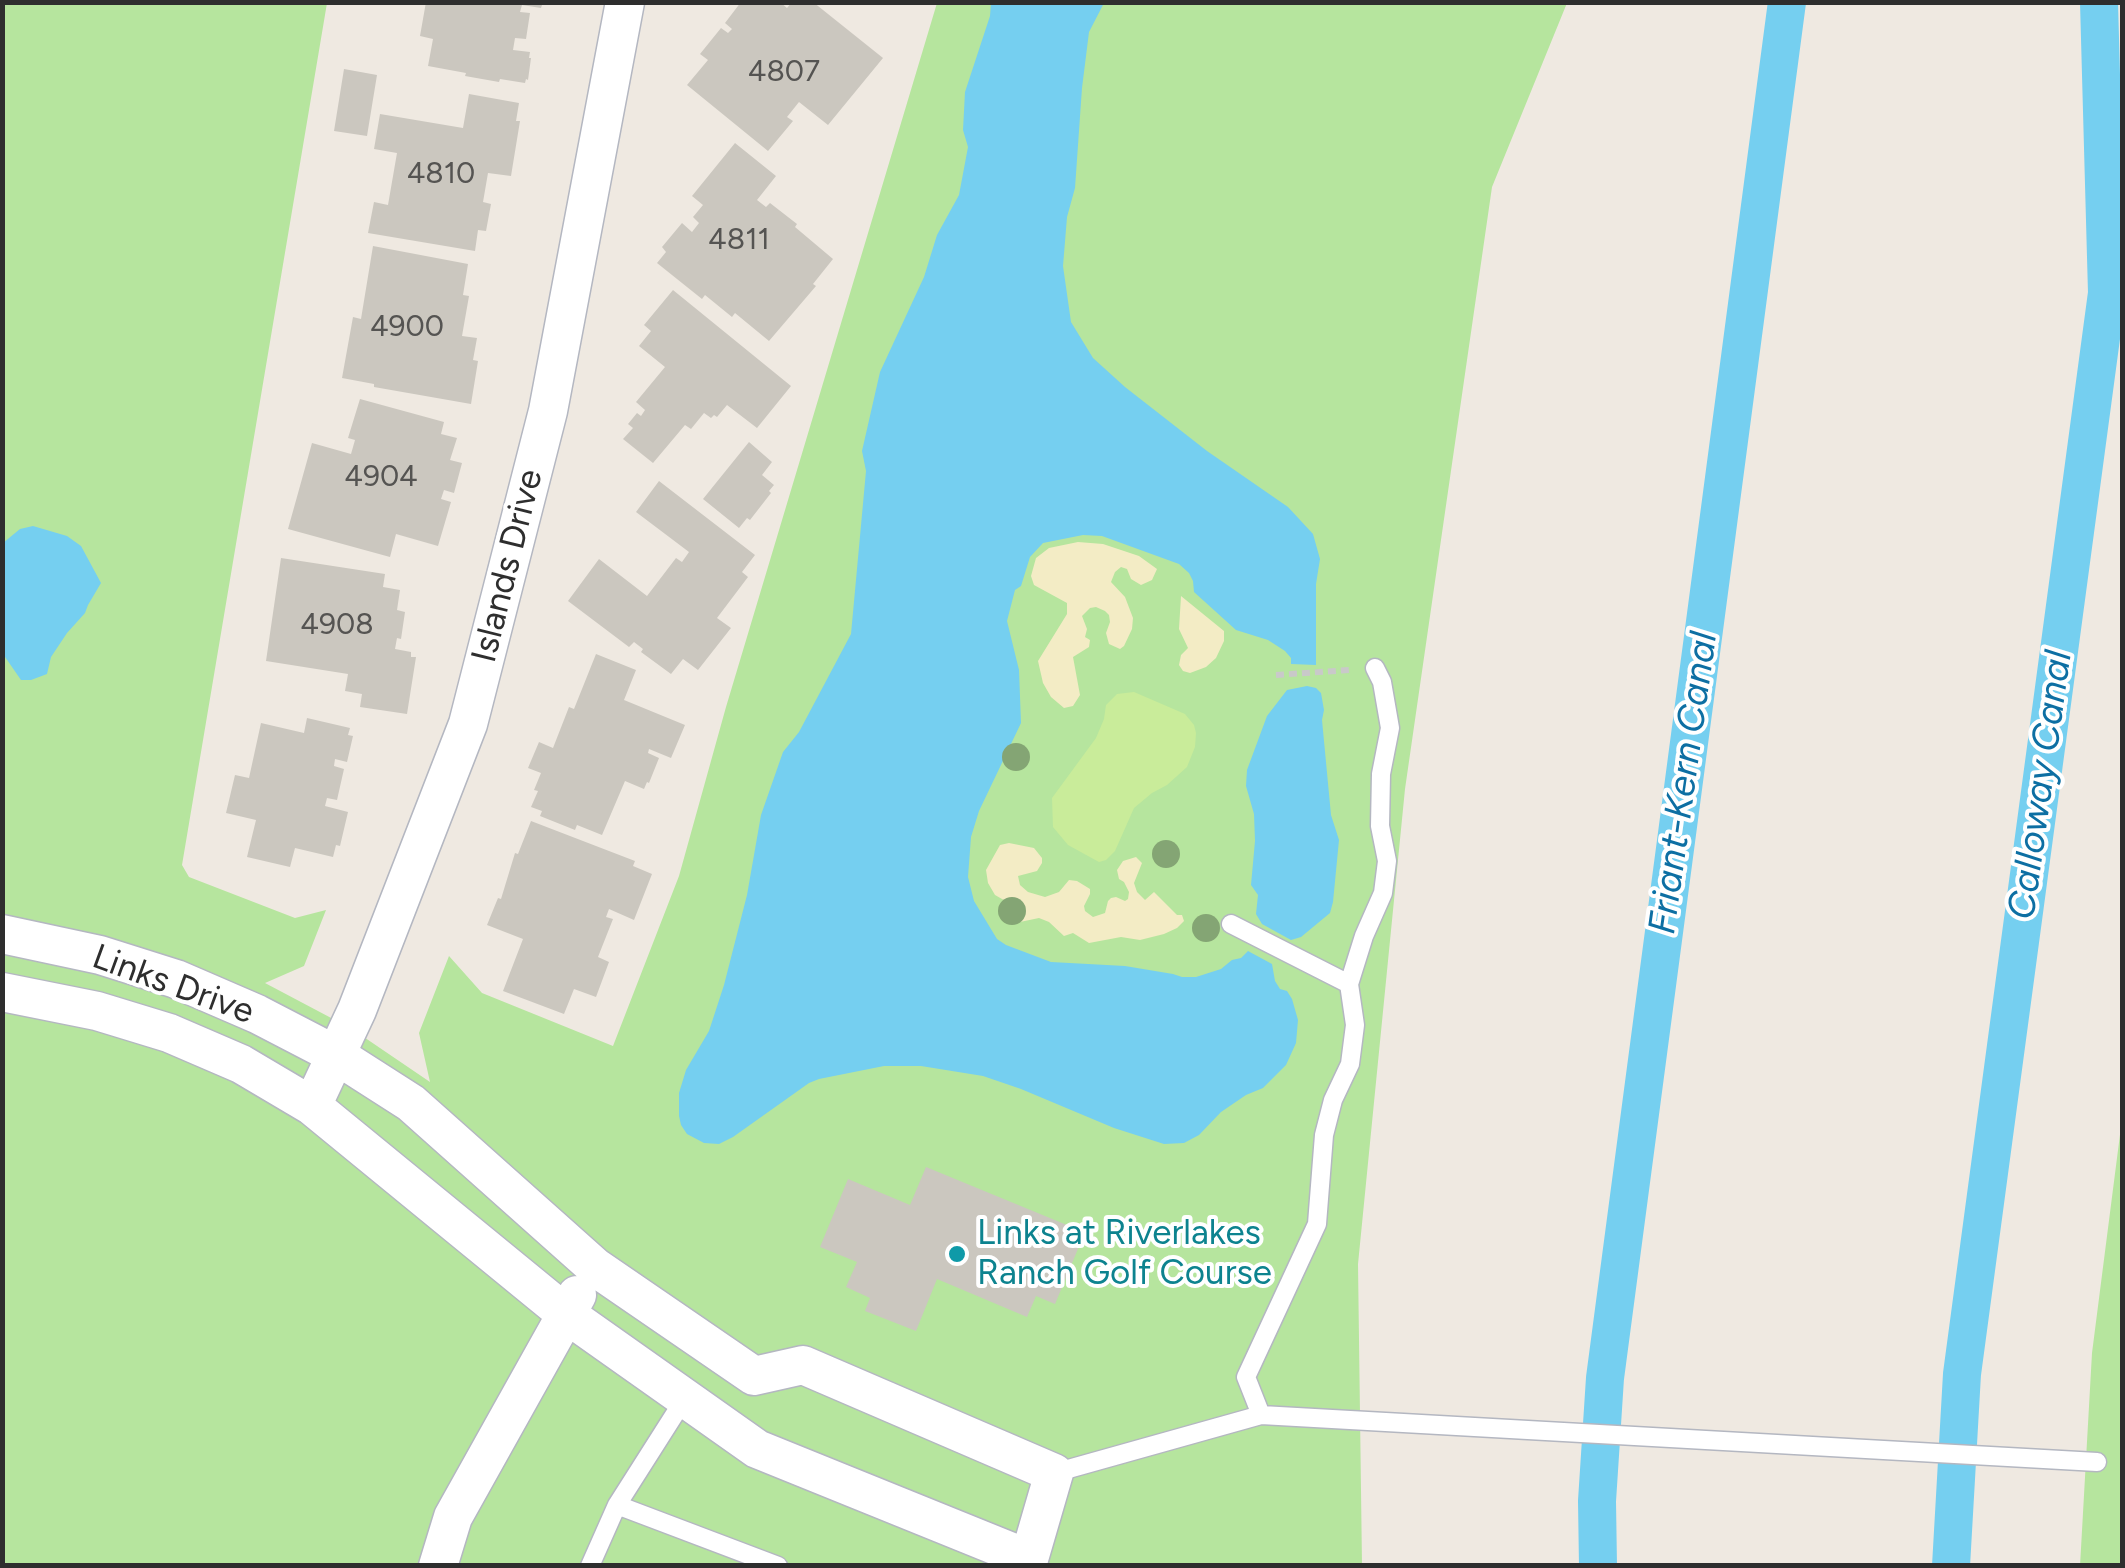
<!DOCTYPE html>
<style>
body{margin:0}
#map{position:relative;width:2125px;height:1568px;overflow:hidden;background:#efe9e1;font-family:Figtree,sans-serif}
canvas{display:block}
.frame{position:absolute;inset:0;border:5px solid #2e2e2e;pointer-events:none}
</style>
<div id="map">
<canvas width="2125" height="1568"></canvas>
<div class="frame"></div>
</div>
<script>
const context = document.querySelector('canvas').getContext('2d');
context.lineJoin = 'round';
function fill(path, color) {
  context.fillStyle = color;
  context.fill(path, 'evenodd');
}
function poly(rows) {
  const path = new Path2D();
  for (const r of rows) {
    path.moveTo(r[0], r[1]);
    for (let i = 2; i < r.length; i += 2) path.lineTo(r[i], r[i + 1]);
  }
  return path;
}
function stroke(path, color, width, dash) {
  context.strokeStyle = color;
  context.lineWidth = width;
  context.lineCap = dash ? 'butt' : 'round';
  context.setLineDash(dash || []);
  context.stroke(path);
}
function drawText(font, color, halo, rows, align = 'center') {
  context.font = font + ' Figtree,sans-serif';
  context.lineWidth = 8;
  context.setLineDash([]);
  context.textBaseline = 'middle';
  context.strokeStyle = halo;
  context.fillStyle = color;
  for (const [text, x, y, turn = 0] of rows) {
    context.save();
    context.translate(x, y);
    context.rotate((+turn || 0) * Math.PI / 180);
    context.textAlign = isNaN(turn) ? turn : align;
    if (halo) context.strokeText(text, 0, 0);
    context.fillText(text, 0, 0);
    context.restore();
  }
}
const green = poly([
 [3,3,327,3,182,865,189,877,295,918,326,910,304,966,265,983,352,1029,430,1082,419,1033,449,956,482,993,613,1046,679,876,726,707,937,3,1567,3,1492,187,1405,789,1358,1264,1362,1565,3,1566],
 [2122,1119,2122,1565,2080,1566,2092,1353]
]);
const sand = poly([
 [1078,542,1103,544,1139,556,1157,569,1152,580,1141,585,1131,579,1127,569,1121,567,1115,572,1111,582,1125,597,1133,618,1132,629,1124,646,1120,649,1109,644,1106,633,1110,622,1109,615,1105,611,1096,607,1090,608,1082,616,1087,629,1085,637,1090,640,1089,647,1073,657,1080,695,1073,706,1064,708,1051,697,1043,683,1038,661,1067,614,1067,603,1034,585,1031,576,1036,558,1049,548],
 [1181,596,1224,631,1224,641,1216,658,1206,667,1190,673,1183,671,1179,665,1181,655,1188,648,1179,629],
 [1009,843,1034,848,1042,858,1042,863,1037,871,1018,876,1020,885,1028,892,1045,897,1059,892,1069,880,1077,881,1090,889,1090,894,1084,906,1085,911,1093,917,1105,913,1108,901,1111,898,1116,897,1125,901,1128,899,1129,892,1124,882,1119,879,1117,870,1123,861,1136,857,1142,863,1134,883,1137,892,1145,900,1154,892,1177,915,1182,915,1184,921,1177,928,1164,934,1140,940,1121,937,1089,943,1073,933,1064,936,1049,922,1039,918,1020,922,1014,915,1009,903,995,895,988,883,986,870,1000,845]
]);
const pitch = poly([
 [1134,692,1185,714,1194,725,1196,733,1195,747,1187,767,1167,785,1152,793,1134,808,1115,851,1106,860,1099,862,1068,845,1053,827,1052,798,1096,738,1104,719,1106,705,1117,694]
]);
const water = poly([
 [991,3,1104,3,1089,32,1082,88,1075,188,1067,217,1063,266,1071,322,1093,358,1125,387,1207,451,1288,507,1313,534,1320,559,1316,584,1316,665,1291,664,1291,658,1285,651,1268,640,1236,630,1194,592,1193,581,1189,573,1179,564,1102,536,1083,535,1043,543,1030,557,1021,586,1015,590,1007,621,1019,670,1021,723,979,811,971,837,968,877,974,901,997,939,1006,945,1051,962,1125,966,1173,974,1182,977,1196,977,1221,969,1232,960,1241,958,1248,951,1272,964,1275,981,1280,989,1287,991,1292,999,1298,1020,1296,1043,1286,1065,1263,1088,1246,1095,1221,1112,1199,1135,1184,1143,1164,1144,1114,1128,1021,1089,983,1076,921,1066,884,1066,819,1079,809,1083,733,1137,719,1144,704,1143,687,1134,681,1125,679,1116,679,1093,686,1070,709,1031,724,985,747,895,761,815,783,752,799,732,851,634,866,471,862,451,880,372,924,277,937,235,959,195,968,147,963,130,965,92,990,16],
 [33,526,67,536,81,546,101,583,88,605,85,613,67,633,51,657,47,674,31,680,21,680,3,654,3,543,20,529],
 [1307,686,1316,688,1321,693,1324,710,1322,720,1331,815,1339,840,1333,902,1330,913,1301,937,1291,940,1262,924,1256,914,1258,895,1251,885,1255,841,1254,814,1246,786,1247,770,1267,716,1287,690]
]);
const canal = poly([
 [1598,1566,1597,1501,1605,1378,1787,2],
 [1951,1566,1962,1374,2107,293,2099,2]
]);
const building = poly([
 [426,2,543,2,541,8,522,5,520,12,530,13,526,39,515,38,513,50,530,52,529,58,531,58,528,80,526,79,525,83,500,79,499,82,465,76,466,73,428,66,433,39,420,36],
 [741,2,780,2,787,8,792,2,813,2,883,58,828,125,799,102,787,117,793,121,768,151,687,85,708,60,700,54,721,28,728,33,732,29,725,23],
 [344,69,377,75,367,136,334,131],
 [469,94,519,103,516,121,520,121,511,176,488,173,483,202,491,204,486,231,478,230,475,251,368,233,374,202,388,205,397,153,374,149,380,114,463,128],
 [735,143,776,176,757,200,766,207,770,203,797,224,795,227,833,259,813,284,816,286,769,341,735,313,732,317,705,295,702,299,657,263,666,252,662,247,682,223,692,232,699,223,693,217,703,205,692,196],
 [373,246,468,264,463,295,469,296,462,336,477,338,473,360,478,361,471,404,374,387,374,384,342,378,353,317,361,319],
 [673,290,791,386,757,428,727,405,717,417,714,415,711,418,704,413,691,429,685,425,653,463,623,439,633,428,628,424,637,413,641,416,645,410,636,402,665,367,639,346,651,331,644,325],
 [360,399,444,422,441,434,457,438,450,460,462,463,454,493,444,490,441,499,451,502,438,546,396,534,390,557,288,529,312,443,351,454,355,440,348,438],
 [749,442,772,462,762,475,774,485,769,491,771,493,750,520,747,518,739,528,703,499],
 [659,481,755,555,742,572,748,577,717,618,731,628,698,670,683,659,671,674,641,652,643,649,634,642,629,647,568,601,599,559,647,596,676,558,682,562,689,552,636,512],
 [281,558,385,574,383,587,400,590,397,610,405,612,401,639,397,638,395,649,411,652,411,657,416,657,407,714,360,707,362,694,345,691,348,674,266,661],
 [596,654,636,670,624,700,685,725,671,758,649,749,648,753,659,758,649,783,647,782,644,789,625,781,602,835,577,825,575,830,540,816,542,811,531,807,538,791,534,790,541,773,528,768,539,742,553,748,569,707,574,709],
 [307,718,350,728,348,735,353,736,347,762,335,759,334,766,344,769,337,800,327,798,325,806,348,812,340,846,336,845,333,857,295,848,290,867,247,857,256,820,226,813,235,775,249,778,261,723,304,733],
 [531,821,635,861,633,866,652,874,634,920,609,909,606,917,613,919,598,957,609,962,596,997,574,989,564,1014,503,991,523,939,487,925,498,898,501,899,515,853,518,854],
 [926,1167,1079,1230,1074,1242,1080,1244,1055,1304,1036,1296,1027,1317,937,1279,916,1331,865,1311,870,1298,846,1287,857,1262,820,1247,848,1179,910,1205]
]);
const path = poly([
 [1276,675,1350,670]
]);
const service = poly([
 [1231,924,1349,984,1364,936,1383,893,1387,861,1380,826,1381,774,1390,728,1382,682,1375,668],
 [1261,1415,1246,1377,1317,1224,1324,1135,1333,1100,1350,1064,1355,1025,1349,984],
 [1054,1473,1261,1415,2097,1462],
 [617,1505,778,1566],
 [590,1566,617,1505,685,1398]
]);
const minor = poly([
 [2,934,100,955,176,979,257,1014,336,1055,411,1103,595,1267,754,1376,803,1365,1054,1473,1029,1559,757,1449,566,1314,312,1106,241,1064,169,1033,97,1011,2,992],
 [312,1106,357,1010,468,724,548,411,625,2],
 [438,1566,453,1517,577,1295]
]);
const trees = [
 [1016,757],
 [1166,854],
 [1012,911],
 [1206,928]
];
const markers = [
 [957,1254,10,"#0f9aa8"]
];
const numberNames = [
 ["4807",784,72],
 ["4810",441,174],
 ["4811",739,240],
 ["4900",407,327],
 ["4904",381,477],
 ["4908",337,625]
];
const streetNames = [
 ["Islands Drive",508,566,-76],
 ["Links Drive",173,985,20]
];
const cultureNames = [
 ["Links at Riverlakes",977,1234],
 ["Ranch Golf Course",977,1274]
];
const waterNames = [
 ["Friant-Kern Canal",1684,783,-82],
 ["Calloway Canal",2041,785,-82]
];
fill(green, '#b6e59e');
fill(sand, '#f3ecc5');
fill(pitch, '#c9ec9a');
fill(water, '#75cff0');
stroke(canal, '#75cff0', 38);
fill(building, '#cbc7bf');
stroke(service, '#b4b7c1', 21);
stroke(minor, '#b4b7c1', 41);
stroke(path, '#c9c9c9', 6, [8, 5]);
stroke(service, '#fff', 18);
stroke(minor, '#fff', 38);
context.fillStyle = '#84a574';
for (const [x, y] of trees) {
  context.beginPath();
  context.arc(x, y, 14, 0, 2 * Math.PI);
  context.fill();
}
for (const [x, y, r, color] of markers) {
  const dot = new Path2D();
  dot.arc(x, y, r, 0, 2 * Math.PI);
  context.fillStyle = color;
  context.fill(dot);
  stroke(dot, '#fff', 4);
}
drawText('30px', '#555452', null, numberNames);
drawText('35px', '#2e2e2e', '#fff', streetNames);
drawText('35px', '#0d838f', '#fff', cultureNames, 'left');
drawText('italic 38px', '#0d6fa3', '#fff', waterNames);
</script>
